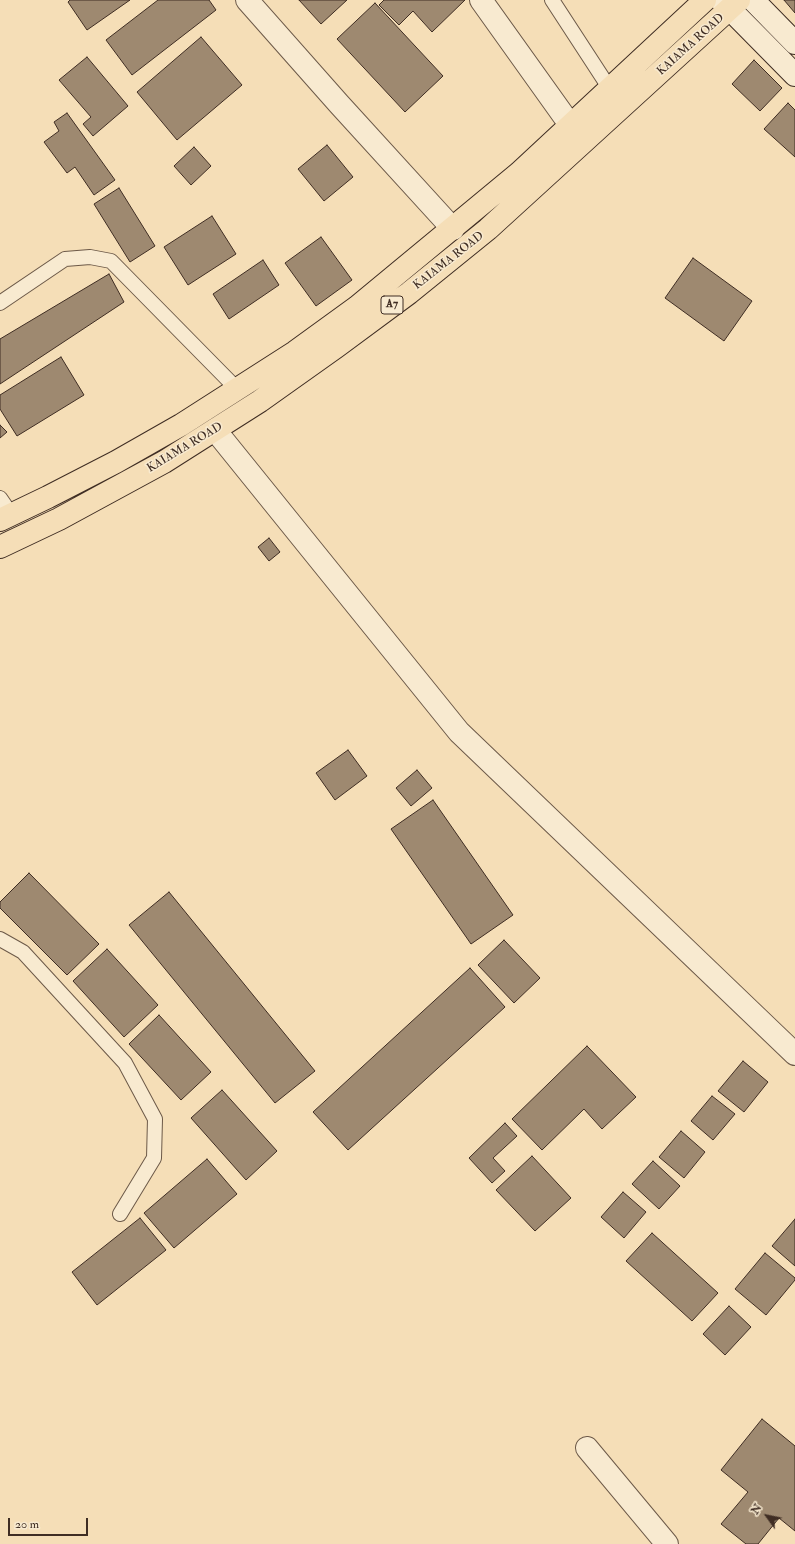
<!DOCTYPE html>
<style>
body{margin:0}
#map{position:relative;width:795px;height:1544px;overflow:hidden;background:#f5deb7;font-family:"IM FELL Double Pica",serif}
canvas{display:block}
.north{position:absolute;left:747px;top:1496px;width:40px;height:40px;-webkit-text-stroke:3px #f8ead0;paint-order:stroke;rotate:303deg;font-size:11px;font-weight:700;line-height:16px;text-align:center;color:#3f2d23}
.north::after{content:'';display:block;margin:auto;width:14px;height:18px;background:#3f2d23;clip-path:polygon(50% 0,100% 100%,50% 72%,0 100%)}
.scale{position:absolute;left:8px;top:1518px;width:80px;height:18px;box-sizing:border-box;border:2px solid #3f2d23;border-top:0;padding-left:5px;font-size:12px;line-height:14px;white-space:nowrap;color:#3f2d23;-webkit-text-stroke:3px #f8ead0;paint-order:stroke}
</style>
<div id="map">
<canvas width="795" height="1544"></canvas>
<div class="north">N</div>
<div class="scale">20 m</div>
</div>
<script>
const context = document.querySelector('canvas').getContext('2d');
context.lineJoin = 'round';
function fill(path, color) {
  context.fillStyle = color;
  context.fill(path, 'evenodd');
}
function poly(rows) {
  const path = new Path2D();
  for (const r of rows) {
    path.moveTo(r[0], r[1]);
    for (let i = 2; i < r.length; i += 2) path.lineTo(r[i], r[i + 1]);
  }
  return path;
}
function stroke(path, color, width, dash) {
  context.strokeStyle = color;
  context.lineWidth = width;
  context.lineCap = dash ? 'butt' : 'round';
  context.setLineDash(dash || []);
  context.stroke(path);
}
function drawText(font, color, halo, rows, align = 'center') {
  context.font = font + ' "IM FELL Double Pica",serif';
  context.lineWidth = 3;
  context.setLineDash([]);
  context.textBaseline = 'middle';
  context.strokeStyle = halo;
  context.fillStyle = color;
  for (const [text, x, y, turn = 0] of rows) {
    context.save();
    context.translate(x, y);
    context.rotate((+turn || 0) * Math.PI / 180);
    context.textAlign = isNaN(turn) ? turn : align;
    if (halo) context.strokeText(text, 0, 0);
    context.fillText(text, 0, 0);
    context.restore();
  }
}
const building = poly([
 [70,0,130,0,87,30,68,2,70,0],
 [158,0,209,0,216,10,132,75,106,40,158,0],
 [299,0,347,0,321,24,299,0],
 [384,0,465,0,432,32,413,11,399,25,379,5,384,0],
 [784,0,795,0,795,13,784,0],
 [375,3,443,76,405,112,337,39,375,3],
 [201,37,242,85,177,140,137,92,201,37],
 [87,57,128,106,93,136,83,124,91,117,59,80,87,57],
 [754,60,782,88,760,111,732,84,754,60],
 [788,103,795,110,795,157,764,129,788,103],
 [67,113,115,180,94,195,75,167,67,173,44,142,59,131,54,122,67,113],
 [327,145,353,177,324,201,298,169,327,145],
 [194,147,211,166,191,185,174,166,194,147],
 [119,188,155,246,130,262,94,204,119,188],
 [212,216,236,254,188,285,164,247,212,216],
 [321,237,352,280,316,306,285,263,321,237],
 [693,258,752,301,724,341,665,298,693,258],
 [263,260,279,285,229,319,213,294,263,260],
 [109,274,124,302,0,384,0,339,109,274],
 [61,357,84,395,17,436,0,409,0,395,61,357],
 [0,425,7,432,0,438,0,425],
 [269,538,280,552,269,561,258,547,269,538],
 [348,750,367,776,335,800,316,773,348,750],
 [417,770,432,788,411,806,396,788,417,770],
 [433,800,513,915,471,944,391,829,433,800],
 [29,873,99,944,67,975,0,908,0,902,29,873],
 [169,892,315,1071,275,1103,129,925,169,892],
 [504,940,540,978,514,1003,478,965,504,940],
 [107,949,158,1005,124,1037,73,981,107,949],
 [470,968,505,1007,348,1150,313,1112,470,968],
 [159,1015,211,1072,181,1100,129,1044,159,1015],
 [587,1046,636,1097,602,1129,584,1109,542,1150,512,1119,587,1046],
 [743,1061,768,1082,744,1112,718,1091,743,1061],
 [222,1090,277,1151,246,1180,191,1118,222,1090],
 [712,1096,735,1114,713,1140,691,1121,712,1096],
 [505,1123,517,1136,493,1158,505,1171,492,1183,469,1158,505,1123],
 [681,1131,705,1152,684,1178,659,1157,681,1131],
 [532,1156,571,1198,535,1231,496,1190,532,1156],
 [207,1159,237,1194,174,1248,144,1213,207,1159],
 [653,1161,680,1186,659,1209,632,1184,653,1161],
 [623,1192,646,1212,624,1238,601,1217,623,1192],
 [140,1218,166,1250,97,1305,72,1272,140,1218],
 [795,1219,795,1266,772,1246,795,1219],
 [652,1233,718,1293,692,1321,626,1261,652,1233],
 [765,1253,795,1278,795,1280,766,1315,735,1289,765,1253],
 [729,1306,751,1327,725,1355,703,1334,729,1306],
 [762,1419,795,1446,795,1531,779,1518,758,1544,746,1544,721,1524,748,1492,721,1470,762,1419]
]);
const lane = poly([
 [552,0,610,89],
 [0,303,65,259,90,257,111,261,238,390],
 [0,498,11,514],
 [0,939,23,952,125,1063,155,1119,154,1158,120,1214]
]);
const street = poly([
 [247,0,339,104,453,229],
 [481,0,571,126],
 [215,430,459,732,795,1054],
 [587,1448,667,1544]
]);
const secondary = poly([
 [721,0,795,75],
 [753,0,795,43]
]);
const highway = poly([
 [0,520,48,497,116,462,181,425,295,352,357,307,519,173,705,0],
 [0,547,59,519,164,462,260,401,336,347,409,293,488,229,739,0]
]);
const shields = [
 [392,305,22]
];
const shieldNames = [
 ["A7",392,305]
];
const streetNames = [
 ["KAIAMA ROAD",691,45,-42],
 ["KAIAMA ROAD",449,261,-38],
 ["KAIAMA ROAD",185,448,-31]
];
fill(building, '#9e8970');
stroke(building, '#3f2d23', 1);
stroke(lane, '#6c5948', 16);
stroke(street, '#6c5948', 24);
stroke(secondary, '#3f2d23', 24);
stroke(highway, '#3f2d23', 24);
stroke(lane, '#f8ead0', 14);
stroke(street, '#f8ead0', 22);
stroke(secondary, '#f8ead0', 22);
stroke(highway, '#f5deb7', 22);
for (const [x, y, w] of shields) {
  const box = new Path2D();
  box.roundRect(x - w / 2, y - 9, w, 18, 3);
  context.fillStyle = '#f8ead0';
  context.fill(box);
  stroke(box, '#3f2d23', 1);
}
drawText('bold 11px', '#3f2d23', null, shieldNames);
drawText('12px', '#3f2d23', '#f8ead0', streetNames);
</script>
